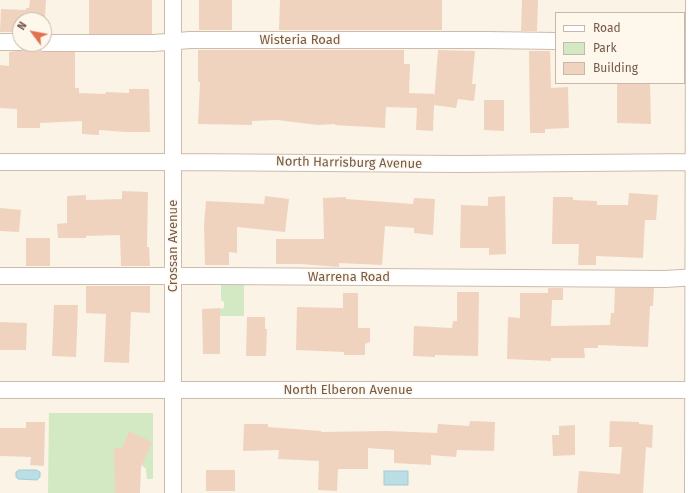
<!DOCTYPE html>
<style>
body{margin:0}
#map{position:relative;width:697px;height:493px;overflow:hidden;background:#fbf3e5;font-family:"Fira Sans",sans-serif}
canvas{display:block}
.legend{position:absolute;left:555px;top:12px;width:130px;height:72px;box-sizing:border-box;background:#fef7eb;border:1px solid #c7b8ab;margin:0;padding:5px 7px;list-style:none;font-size:12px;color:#745a4b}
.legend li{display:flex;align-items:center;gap:8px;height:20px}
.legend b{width:20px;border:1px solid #c7b8ab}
.north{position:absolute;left:12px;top:12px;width:40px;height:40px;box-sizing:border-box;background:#fef7eb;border:1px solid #c7b8ab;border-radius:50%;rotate:302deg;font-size:11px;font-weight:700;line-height:16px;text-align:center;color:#745a4b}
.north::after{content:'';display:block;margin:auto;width:14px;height:18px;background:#e1724f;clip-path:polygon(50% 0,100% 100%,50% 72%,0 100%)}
</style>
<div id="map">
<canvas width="697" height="493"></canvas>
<ul class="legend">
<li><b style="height:5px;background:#fff"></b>Road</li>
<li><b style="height:11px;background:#d2e9c4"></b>Park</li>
<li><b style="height:11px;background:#f0d3be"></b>Building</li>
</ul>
<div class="north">N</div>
</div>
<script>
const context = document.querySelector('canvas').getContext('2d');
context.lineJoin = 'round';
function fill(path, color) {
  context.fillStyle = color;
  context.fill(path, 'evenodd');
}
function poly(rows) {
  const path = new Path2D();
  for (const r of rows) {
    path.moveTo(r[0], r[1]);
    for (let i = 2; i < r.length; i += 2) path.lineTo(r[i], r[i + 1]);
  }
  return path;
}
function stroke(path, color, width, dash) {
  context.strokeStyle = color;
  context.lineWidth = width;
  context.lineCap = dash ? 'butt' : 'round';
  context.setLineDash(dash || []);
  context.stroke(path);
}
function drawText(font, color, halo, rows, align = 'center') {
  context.font = font + ' "Fira Sans",sans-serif';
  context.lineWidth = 3;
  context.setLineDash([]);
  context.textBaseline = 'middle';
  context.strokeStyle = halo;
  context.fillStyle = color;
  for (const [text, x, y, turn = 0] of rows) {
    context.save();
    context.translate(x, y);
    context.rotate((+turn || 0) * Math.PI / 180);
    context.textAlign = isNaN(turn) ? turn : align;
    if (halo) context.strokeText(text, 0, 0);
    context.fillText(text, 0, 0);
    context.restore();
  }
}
const green = poly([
 [221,285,244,285,244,316,220,316,220,309,224,308,224,302,221,300],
 [49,413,153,413,153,479,147,479,146,469,122,448,115,448,115,493,48,493]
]);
const water = poly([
 [19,470,36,470,40,472,40,477,37,480,18,479,16,477,16,472,19,470],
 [384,471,408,471,408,485,384,485,384,471]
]);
const building = poly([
 [30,0,46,0,44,34,44,20,20,20,20,32,0,32,1,9,26,10,26,8,29,8],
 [89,0,152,0,152,34,89,34],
 [199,0,232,0,232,30,199,30],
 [280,0,442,0,442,30,279,30],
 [522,0,538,0,537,31,521,31],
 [29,44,35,44,39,51,44,52,75,52,75,88,79,88,79,93,105,94,106,92,129,93,129,89,149,89,150,132,125,132,99,130,99,135,82,134,82,121,40,123,40,128,17,128,17,109,0,108,0,65,9,66,9,52,24,50],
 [198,50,404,50,404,64,410,64,409,93,435,94,434,101,438,50,475,51,472,84,476,84,474,101,458,99,456,108,434,105,433,131,416,130,417,108,386,107,385,128,335,125,335,124,318,125,277,120,252,121,252,125,198,124,200,82,198,82],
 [529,51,550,51,551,88,568,87,569,128,545,129,545,133,530,133],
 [617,83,650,83,651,124,617,123],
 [484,100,504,100,504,131,484,130],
 [122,191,148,192,147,247,149,247,150,266,121,266,120,235,86,236,86,238,58,238,57,224,67,223,67,196,86,195,86,200,122,199],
 [629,193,658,195,656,220,645,220,643,258,596,256,596,265,578,265,579,244,552,244,553,197,573,197,573,200,597,201,597,205,628,205],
 [265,196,289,199,285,232,237,227,237,253,229,252,229,265,205,265,204,225,206,201,264,204],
 [505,196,506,254,489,255,489,248,460,248,461,205,488,206,488,197],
 [346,197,346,199,413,204,414,198,435,199,433,235,414,233,414,228,385,226,382,265,339,263,339,267,300,264,276,264,276,239,324,239,323,198],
 [0,208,21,210,19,232,0,231],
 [26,238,50,238,50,266,26,266],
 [86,286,150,286,150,313,131,312,129,363,104,362,106,314,86,313],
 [548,288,563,288,563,300,552,300,551,326,610,325,611,313,614,313,615,288,654,288,653,306,650,306,648,347,598,345,598,348,584,348,585,358,551,358,551,361,507,359,508,317,520,318,520,293,548,293],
 [457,292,479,292,478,356,435,355,435,357,413,356,414,326,452,328,453,321,457,321],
 [343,293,358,293,358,328,370,328,370,342,365,344,365,355,344,355,344,352,296,350,297,307,343,308],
 [54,305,78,305,76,357,52,356],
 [220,308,220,354,203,354,202,309],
 [247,317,265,317,265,329,267,329,266,356,246,356],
 [0,322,27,323,26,350,0,350],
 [470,421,495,422,494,451,457,450,456,457,431,455,431,465,394,463,394,450,368,448,368,469,338,469,337,491,318,490,319,461,278,459,279,450,243,451,244,424,268,424,268,427,321,431,321,432,386,431,437,433,438,424,469,426],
 [610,421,639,422,639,424,653,425,652,448,646,447,643,493,577,493,579,471,620,474,622,447,609,447],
 [26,422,45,422,44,466,30,465,31,457,0,456,0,428,26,428],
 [575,425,575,455,553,456,552,435,559,435,559,426],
 [129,431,152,442,141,467,140,493,115,493,114,448,122,448],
 [206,470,235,470,235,491,206,491]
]);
const street = poly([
 [0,42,20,42],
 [44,43,154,43,190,40,487,40,556,41],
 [0,162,173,162,463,164,697,162],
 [0,276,221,276,665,279,697,277],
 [0,390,697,390],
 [173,493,173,0],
 [693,493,694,0]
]);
const streetNames = [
 ["Wisteria Road",300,40],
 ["North Harrisburg Avenue",349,163,1],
 ["Crossan Avenue",173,246,-90],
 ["Warrena Road",349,277],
 ["North Elberon Avenue",348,390]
];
fill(green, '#d2e9c4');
fill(water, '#badee4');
stroke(water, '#a1cdd6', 1);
fill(building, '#f0d3be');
stroke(street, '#cdbbac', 18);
stroke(street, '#fff', 16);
drawText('13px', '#745a4b', '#fef7eb', streetNames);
</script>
